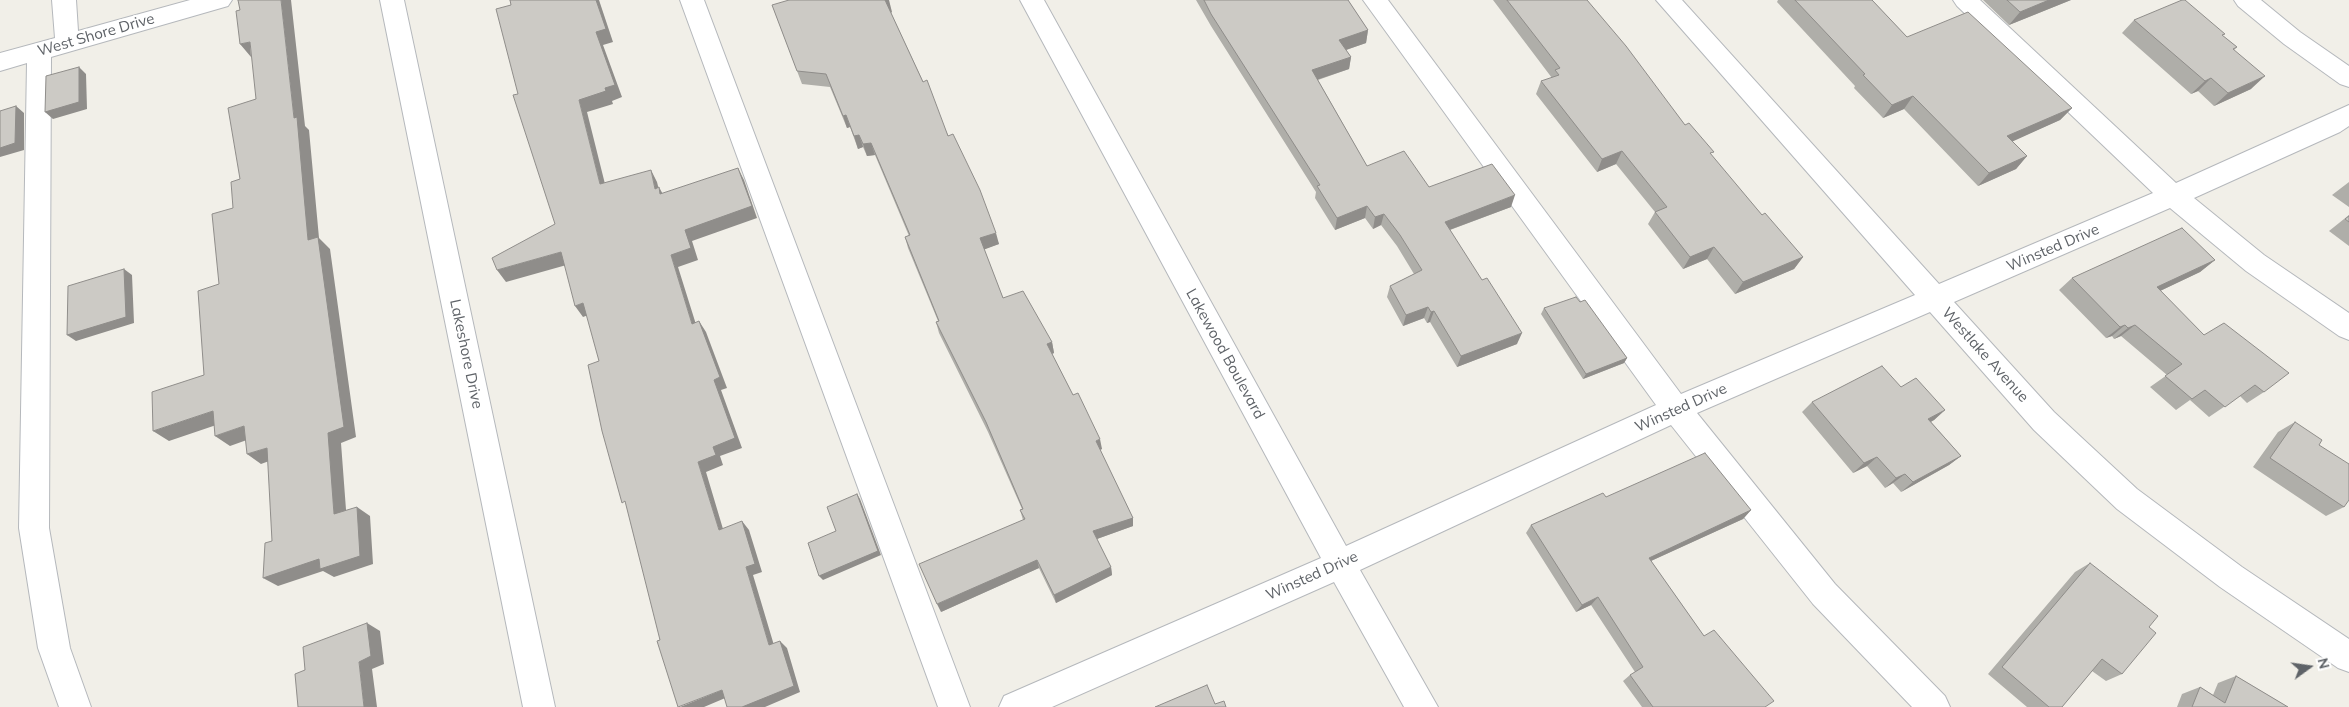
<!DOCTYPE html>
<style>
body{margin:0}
#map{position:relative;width:2349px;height:707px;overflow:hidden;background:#f1efe8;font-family:Mulish,sans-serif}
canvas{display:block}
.north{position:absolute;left:2284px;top:642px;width:50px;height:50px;-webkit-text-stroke:4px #fff;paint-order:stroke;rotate:76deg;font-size:14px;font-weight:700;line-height:20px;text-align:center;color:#5f6368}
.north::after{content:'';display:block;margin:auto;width:18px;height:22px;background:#5f6368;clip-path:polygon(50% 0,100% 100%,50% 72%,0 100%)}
</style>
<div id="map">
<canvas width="2349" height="707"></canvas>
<div class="north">N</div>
</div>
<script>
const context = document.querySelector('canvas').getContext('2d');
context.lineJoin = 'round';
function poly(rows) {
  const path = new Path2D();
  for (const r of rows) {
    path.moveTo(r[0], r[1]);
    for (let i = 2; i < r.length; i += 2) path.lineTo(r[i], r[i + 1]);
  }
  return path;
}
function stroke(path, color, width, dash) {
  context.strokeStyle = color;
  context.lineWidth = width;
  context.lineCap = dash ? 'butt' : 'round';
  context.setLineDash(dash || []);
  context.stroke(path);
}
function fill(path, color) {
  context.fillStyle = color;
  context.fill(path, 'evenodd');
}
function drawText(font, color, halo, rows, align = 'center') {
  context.font = font + ' Mulish,sans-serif';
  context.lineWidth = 4.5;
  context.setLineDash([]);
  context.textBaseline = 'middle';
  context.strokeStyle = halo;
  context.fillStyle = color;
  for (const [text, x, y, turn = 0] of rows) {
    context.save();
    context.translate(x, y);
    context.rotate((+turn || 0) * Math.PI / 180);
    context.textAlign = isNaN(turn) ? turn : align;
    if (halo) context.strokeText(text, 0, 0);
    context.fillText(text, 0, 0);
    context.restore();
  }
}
const minor = poly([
 [52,0,76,0,78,31,190,0,232,0,228,6,51,57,49,528,70,648,91,707,59,707,38,648,19,528,27,63,0,71,0,53,55,38,52,0],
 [380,0,404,0,555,707,523,707,380,0],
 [680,0,704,0,970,707,938,707,680,0],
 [1020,0,1044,0,1346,546,1656,405,1363,0,1388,0,1681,394,1915,295,1656,0,1682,0,1939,284,2153,193,1957,6,1953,0,1980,0,2176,183,2349,105,2349,126,2340,132,2194,198,2264,255,2349,313,2349,340,2339,336,2246,271,2170,208,1954,302,2054,412,2137,489,2242,567,2349,639,2349,672,2338,668,2220,587,2117,509,2034,430,1930,312,1697,413,1835,584,1945,696,1950,707,1912,707,1813,604,1671,425,1360,570,1438,707,1404,707,1334,582,1052,707,999,707,1004,696,1321,558,1020,0],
 [2234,0,2261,0,2300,32,2349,66,2349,87,2340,84,2284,44,2238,6,2234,0]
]);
const wall = poly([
 [1196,0,1348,0,1368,30,1366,43,1346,50,1351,57,1349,69,1318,80,1367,166,1429,187,1511,207,1450,230,1517,344,1457,367,1430,322,1427,323,1424,318,1403,326,1387,297,1390,286,1414,274,1397,246,1381,225,1373,229,1365,218,1335,230,1315,198,1316,192,1211,26],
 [1493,0,1587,0,1685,125,1762,215,1803,257,1794,269,1735,294,1707,259,1683,269,1648,224,1655,212,1616,164,1597,172,1536,94,1541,81,1552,78],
 [1778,0,1872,0,1907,37,2072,108,2060,120,2012,141,2027,156,2016,169,1978,186,1904,109,1883,118,1854,88,1855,86,1777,2],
 [1983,0,2071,0,2009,25],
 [772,5,892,12,891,13,999,244,984,249,1003,298,1052,342,1054,353,1052,354,1073,395,1102,449,1100,450,1133,518,1133,526,1097,539,1111,567,1112,575,1056,603,1039,568,941,612,1023,520,1020,510,1022,509,988,432,939,333,936,322,938,321,908,248,905,237,909,236,875,155,867,156,863,147,858,149,850,127,847,128,830,87,802,84],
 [2134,20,2223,36,2237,47,2234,50,2251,89,2214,106,2198,91,2191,94,2122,33],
 [2349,182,2349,207,2332,195],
 [2349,215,2349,246,2329,231],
 [2215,260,2200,272,2160,291,2204,335,2264,392,2247,403,2240,396,2209,417,2190,400,2176,410,2150,387,2167,375,2121,336,2114,339,2112,336,2106,338,2059,290,2072,278],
 [1580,302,1627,358,1624,363,1583,379,1541,314,1544,308],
 [1901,387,1945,410,1934,420,1931,422,1961,456,1949,465,1901,492,1893,483,1885,488,1867,466,1853,473,1802,412,1812,402],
 [2295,422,2319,445,2344,507,2326,516,2253,467,2278,432],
 [1606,497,1751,510,1743,519,1651,561,1704,636,1765,707,1642,707,1623,681,1630,675,1635,672,1591,605,1576,612,1526,533,1531,525],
 [2090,563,2149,627,2122,674,2106,681,2092,671,2062,707,2027,707,1988,674,2075,572],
 [2236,676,2288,707,2177,707,2182,694,2200,687,2213,695,2218,683]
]);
const shadedWall = poly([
 [281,0,291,0,305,126,309,130,319,238,330,249,356,437,341,443,347,523,334,514,308,240,294,118],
 [596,0,599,0,613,42,603,45,622,97,612,101,613,104,587,112,608,196,600,184,579,100],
 [885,0,889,0,892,12,889,13],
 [2049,0,2071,0,2009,25,2020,12],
 [1368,30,1366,43,1337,53,1339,40],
 [250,42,251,57,240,44],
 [1351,57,1349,69,1310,82,1312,70],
 [79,67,86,74,87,109,53,119,45,112],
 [2265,76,2251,89,2214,106,2228,93],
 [2211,78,2198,91,2191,94,2205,81],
 [1913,96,1904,109,1883,118,1892,105],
 [16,106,24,113,24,150,0,157,0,148],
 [2072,108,2060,120,1996,149,2007,136],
 [846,115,850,127,847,128,843,116],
 [859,135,863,147,858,149,854,136],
 [871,143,875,155,867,156,863,144],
 [1622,151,1616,164,1597,172,1602,159],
 [2027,156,2016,169,1978,186,1989,173],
 [738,168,744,180,757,218,692,241,698,260,678,267,699,334,692,324,671,255,685,230],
 [651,170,657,182,660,194,659,187,666,200,655,189],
 [1515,195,1511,207,1441,233,1445,222],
 [1367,206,1365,218,1335,230,1337,218],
 [1384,214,1381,225,1373,229,1375,217],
 [996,233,999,244,983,250,980,238],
 [1714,247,1707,259,1683,269,1690,257],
 [561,252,570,264,506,282,497,270],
 [1803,257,1794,269,1735,294,1743,282],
 [2215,260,2200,272,2143,299,2157,287],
 [124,269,132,275,134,323,76,341,67,335],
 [583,303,591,314,583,317,575,306],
 [1428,307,1424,318,1403,326,1406,315],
 [1434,311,1430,322,1427,323,1431,312],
 [699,321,706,332,727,388,721,390,742,448,720,456,723,465,706,472,726,539,719,530,698,462,713,447,714,380],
 [2125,325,2112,336,2106,338,2120,327],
 [2135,325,2121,336,2114,339,2128,328],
 [1522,333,1517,344,1457,367,1461,356],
 [1052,342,1054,353,1049,355,1047,344],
 [1627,358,1624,363,1583,379,1586,374],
 [1945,410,1934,420,1917,429,1928,419],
 [213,411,228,421,169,441,153,431],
 [244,426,258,436,230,446,215,436],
 [1100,439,1102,449,1097,451,1096,441],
 [267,448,280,457,261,464,247,454],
 [1961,456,1949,465,1901,492,1913,482],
 [1877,457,1867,466,1853,473,1864,463],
 [1905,474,1893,483,1885,488,1896,478],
 [857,494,860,499,881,555,823,580,819,576],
 [357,507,370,516,373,564,334,577,323,571,278,586,263,578],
 [1751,510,1743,519,1642,565,1649,558],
 [1133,518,1133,526,1094,540,1093,531],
 [742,521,749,530,762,572,753,575,776,652,769,645,746,567],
 [1037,560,1039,568,941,612,937,604],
 [1111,567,1112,575,1056,603,1054,595],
 [1598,597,1591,605,1576,612,1582,605],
 [367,623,380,631,384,664,372,669,377,707,364,707,359,662],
 [780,641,787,648,800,692,765,707,742,707],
 [722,690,730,696,704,707,680,707]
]);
const building = poly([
 [238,0,281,0,294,118,297,117,308,240,318,237,344,427,328,433,334,514,357,507,360,556,320,569,319,559,263,578,265,543,272,541,267,448,247,454,244,426,215,436,213,411,153,431,152,392,204,375,198,291,219,284,212,214,233,208,231,182,240,179,228,108,256,99,250,42,240,44,236,11,240,10,238,0],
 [510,0,596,0,606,29,596,32,615,85,605,88,606,91,579,100,600,184,651,170,655,189,659,187,660,194,738,168,752,206,685,230,691,248,671,255,692,324,699,321,720,377,714,380,735,438,713,447,716,455,698,462,719,530,742,521,755,564,746,567,769,645,780,641,794,686,742,707,727,707,722,690,678,707,657,641,660,640,625,501,622,503,602,431,588,365,599,361,583,303,575,306,561,252,497,270,492,258,555,224,513,95,518,94,496,9,511,5,510,0],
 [789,0,887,0,885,0,923,82,927,80,948,136,953,134,980,190,996,233,980,238,1003,298,1023,291,1052,342,1047,344,1073,395,1078,393,1100,439,1096,441,1133,518,1093,531,1111,567,1054,595,1037,560,937,604,919,564,1025,519,1020,510,1023,509,986,422,936,322,939,321,905,237,910,235,871,143,863,144,859,135,854,136,846,115,843,116,826,74,797,71,772,5,789,0],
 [1204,0,1348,0,1368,30,1339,40,1351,57,1312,70,1367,166,1404,151,1429,187,1492,164,1515,195,1445,222,1482,280,1487,278,1522,333,1461,356,1434,311,1431,312,1428,307,1406,315,1390,286,1422,270,1400,235,1384,214,1375,217,1367,206,1337,218,1317,186,1320,185,1211,14,1204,0],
 [1507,0,1587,0,1626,46,1685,125,1689,123,1714,152,1710,153,1762,215,1765,213,1803,257,1743,282,1714,247,1690,257,1655,212,1667,207,1622,151,1602,159,1541,81,1559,75,1555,70,1560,68,1507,0],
 [1795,0,1872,0,1907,37,1968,12,2072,108,2007,136,2027,156,1989,173,1913,96,1892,105,1863,75,1865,74,1795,0],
 [2007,0,2049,0,2020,12,2007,0],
 [2182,0,2185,0,2225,34,2222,35,2237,47,2233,49,2265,76,2228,93,2211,78,2205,81,2134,20,2182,0],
 [79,67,79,102,45,112,46,76,79,67],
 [16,106,15,143,0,148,0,111,16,106],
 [2349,216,2349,222,2345,219,2349,216],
 [2182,228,2215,260,2157,287,2204,335,2224,323,2289,373,2264,392,2255,385,2225,407,2205,390,2192,399,2165,376,2182,364,2135,325,2128,328,2125,325,2120,327,2072,278,2182,228],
 [124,269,126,317,67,335,68,286,124,269],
 [1576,297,1580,302,1585,300,1627,358,1586,374,1544,308,1576,297],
 [1882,366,1901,387,1916,378,1945,410,1928,419,1961,456,1913,482,1905,474,1896,478,1877,457,1864,463,1812,402,1882,366],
 [2295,422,2322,440,2319,445,2349,464,2349,500,2344,507,2270,458,2295,422],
 [1705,453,1751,510,1649,558,1704,636,1714,630,1774,701,1765,707,1653,707,1630,675,1643,667,1598,597,1582,605,1531,525,1603,493,1606,497,1705,453],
 [857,494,878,551,819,576,808,543,836,531,827,507,857,494],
 [2090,563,2158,616,2149,627,2156,633,2122,674,2102,659,2062,707,2049,707,2002,667,2090,563],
 [367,623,371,656,359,662,364,707,298,707,295,674,305,670,303,647,367,623],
 [2236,676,2288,707,2192,707,2200,687,2225,703,2236,676],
 [1207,685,1215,704,1224,701,1226,707,1155,707,1207,685]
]);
const streetNames = [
 ["West Shore Drive",96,35,-16],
 ["Winsted Drive",2053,248,-23],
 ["Lakeshore Drive",466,354,78],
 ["Lakewood Boulevard",1225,354,61],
 ["Westlake Avenue",1985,355,48],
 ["Winsted Drive",1681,408,-24],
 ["Winsted Drive",1312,576,-24]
];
stroke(minor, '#b5b8bc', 2);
fill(minor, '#fff');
fill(wall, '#afaea9');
fill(shadedWall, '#8f8d8a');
fill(building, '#cccac5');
stroke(building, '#8f8d8a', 1);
drawText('15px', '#5f6368', '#fff', streetNames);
</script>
